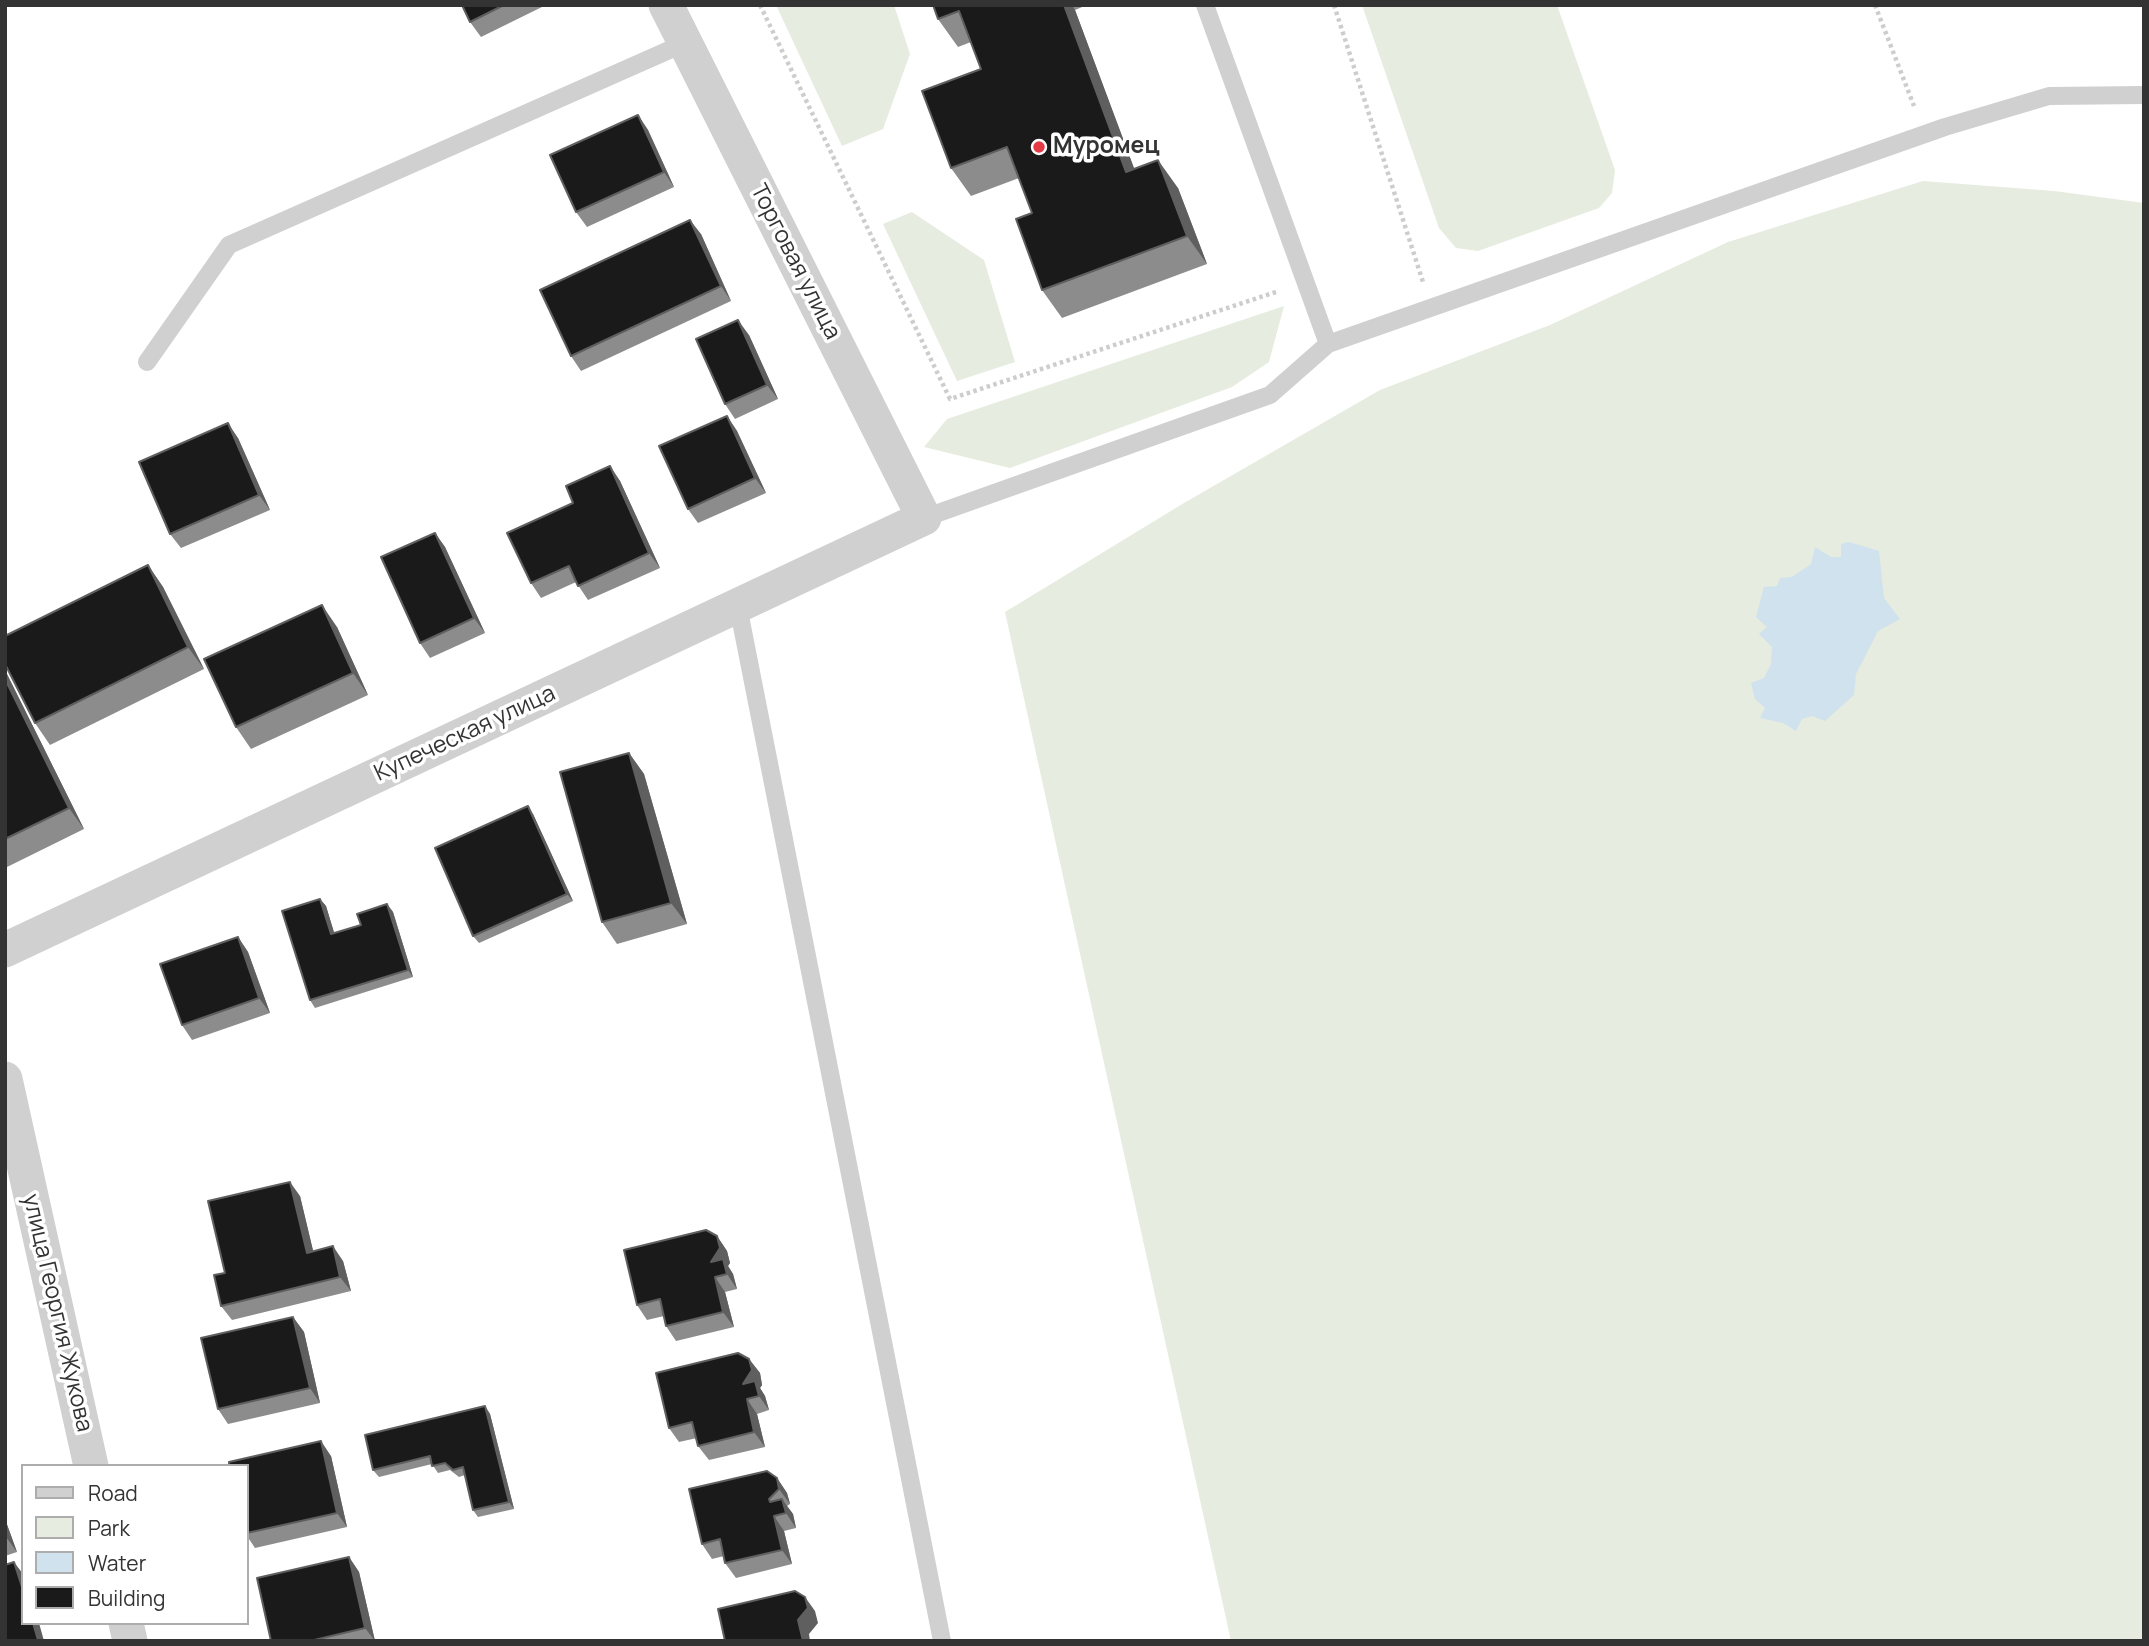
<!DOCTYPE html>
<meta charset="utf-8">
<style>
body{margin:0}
#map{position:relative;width:2149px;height:1646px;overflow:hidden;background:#fff;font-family:Manrope,sans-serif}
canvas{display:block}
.frame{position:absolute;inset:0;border:7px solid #333;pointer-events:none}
.legend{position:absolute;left:21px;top:1464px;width:228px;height:161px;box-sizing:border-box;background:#fff;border:2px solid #adadad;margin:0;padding:9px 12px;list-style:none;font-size:21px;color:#333}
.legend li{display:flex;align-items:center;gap:14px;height:35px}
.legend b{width:35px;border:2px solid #adadad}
</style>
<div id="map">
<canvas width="2149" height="1646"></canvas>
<div class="frame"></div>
<ul class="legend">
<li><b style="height:9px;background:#d0d0d0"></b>Road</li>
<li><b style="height:19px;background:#e6ecdf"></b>Park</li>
<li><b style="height:19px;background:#cfe2ee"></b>Water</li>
<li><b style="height:19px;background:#1a1a1a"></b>Building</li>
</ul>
</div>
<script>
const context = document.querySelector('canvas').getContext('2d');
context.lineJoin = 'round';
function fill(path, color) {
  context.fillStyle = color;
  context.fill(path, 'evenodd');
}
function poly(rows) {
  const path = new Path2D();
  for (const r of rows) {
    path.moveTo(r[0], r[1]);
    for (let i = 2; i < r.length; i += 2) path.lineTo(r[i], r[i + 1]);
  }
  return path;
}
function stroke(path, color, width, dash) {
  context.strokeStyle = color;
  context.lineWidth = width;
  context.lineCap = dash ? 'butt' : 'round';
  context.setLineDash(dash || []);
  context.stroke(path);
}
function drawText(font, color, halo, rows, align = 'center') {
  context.font = font + ' Manrope,sans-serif';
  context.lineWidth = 7;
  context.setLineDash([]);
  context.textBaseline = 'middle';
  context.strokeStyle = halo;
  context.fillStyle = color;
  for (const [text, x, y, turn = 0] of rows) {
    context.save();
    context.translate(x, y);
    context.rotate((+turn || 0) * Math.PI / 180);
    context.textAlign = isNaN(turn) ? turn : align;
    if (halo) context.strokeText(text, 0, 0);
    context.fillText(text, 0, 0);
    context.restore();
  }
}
const green = poly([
 [776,5,894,5,910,54,883,129,842,146],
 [1362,5,1557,5,1615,170,1612,193,1599,208,1478,251,1456,248,1439,228],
 [1923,181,2054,191,2144,203,2144,1641,1231,1641,1005,612,1184,503,1380,390,1550,325,1728,242],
 [912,212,984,260,1015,362,957,381,883,224],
 [1284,306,1269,362,1232,387,1010,468,924,447,947,419]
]);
const water = poly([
 [1849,542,1879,551,1884,598,1900,619,1878,631,1856,674,1854,695,1825,721,1812,716,1802,719,1796,731,1783,723,1760,718,1765,708,1755,699,1751,683,1764,678,1771,664,1772,647,1759,634,1767,627,1756,617,1764,587,1777,586,1780,578,1792,577,1811,564,1815,547,1831,557,1841,557,1841,544]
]);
const path = poly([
 [760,5,950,399,1279,291],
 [1334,5,1423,282],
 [1875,5,1914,106]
]);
const service = poly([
 [1328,344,1945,127,2049,96,2144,95],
 [147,362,229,245,685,43],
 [924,518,1270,395,1328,344,1205,5],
 [738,606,942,1641]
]);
const minor = poly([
 [5,950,924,518,666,5],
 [5,1079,91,1466],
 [126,1623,130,1641]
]);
const wall = poly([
 [462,5,546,5,481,37,470,22],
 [933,5,1087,5,1075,10,1134,169,1178,188,1207,264,1062,318,1042,290,1032,213,1019,178,971,196,951,168,981,69,971,42,958,47,938,19],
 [638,115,648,130,674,187,587,227,576,212],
 [701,234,731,301,581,371,571,356],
 [749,335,778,399,735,419,725,404],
 [727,416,737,431,766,493,698,523,688,509],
 [238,438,270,510,181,548,170,534],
 [610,466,620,481,660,568,588,600,576,582,541,598,531,583,573,503],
 [435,533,445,547,485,633,430,658,420,643],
 [148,565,163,587,204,669,50,745,35,723],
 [337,627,368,695,251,749,236,727],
 [5,670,84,829,5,868],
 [629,753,644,774,687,924,617,944,602,922],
 [533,814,573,901,479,943,473,936],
 [320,899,326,906,334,933,361,925,387,904,393,912,413,977,315,1008,310,1000],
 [238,937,248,952,270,1013,192,1040,182,1025],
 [300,1196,313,1251,343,1261,351,1291,232,1320,221,1306,225,1273],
 [717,1236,727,1251,730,1263,728,1266,733,1274,737,1289,725,1292,734,1327,676,1341,666,1326,664,1316,647,1320,637,1305],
 [293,1317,304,1332,320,1403,228,1424,218,1409],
 [749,1359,760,1373,762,1385,760,1388,765,1396,769,1410,757,1414,765,1447,709,1460,698,1446,697,1438,679,1442,669,1428],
 [485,1406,490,1414,514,1509,478,1517,473,1510,465,1475,459,1477,450,1470,438,1473,432,1464,379,1477,373,1470],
 [331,1456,347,1527,255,1548,247,1536,247,1466],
 [777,1478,787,1493,790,1504,787,1506,793,1514,796,1528,784,1531,792,1564,736,1578,725,1563,724,1556,712,1559,702,1544],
 [5,1519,17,1552,5,1556],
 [349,1557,359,1572,375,1641,271,1641]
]);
const shadedWall = poly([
 [1064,5,1072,5,1075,10,1146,200,1126,172],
 [638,115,648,130,674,187,664,172],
 [1158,160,1178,188,1207,264,1187,236],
 [690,220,701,234,731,301,721,286],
 [738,320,749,335,778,399,767,385],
 [727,416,737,431,766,493,755,478],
 [228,423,238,438,270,510,259,495],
 [610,466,620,481,660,568,649,553],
 [435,533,445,547,485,633,474,618],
 [148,565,163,587,204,669,188,647],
 [322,605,337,627,368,695,353,673],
 [5,670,84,829,69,808,5,679],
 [629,753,644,774,687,924,671,903],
 [528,806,533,814,573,901,567,894],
 [320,899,326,906,337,942,331,934],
 [387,904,393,912,413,977,408,970],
 [238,937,248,952,270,1013,259,998],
 [290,1182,300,1196,317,1267,307,1253],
 [717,1236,727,1251,730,1263,728,1266,733,1274,737,1289,727,1274,726,1270,722,1277,711,1262],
 [333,1246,343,1261,351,1291,340,1277],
 [715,1277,725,1292,734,1327,723,1312],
 [293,1317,304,1332,320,1403,310,1388],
 [749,1359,760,1373,762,1385,760,1388,765,1396,769,1410,759,1396,743,1384],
 [747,1399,757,1414,765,1447,754,1432],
 [485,1406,490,1414,514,1509,509,1502],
 [321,1441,331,1456,347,1527,337,1513],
 [777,1478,787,1493,790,1504,779,1489],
 [782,1499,793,1514,796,1528,786,1513],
 [774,1516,784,1531,792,1564,782,1550],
 [5,1519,17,1552,6,1537],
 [349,1557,359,1572,375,1641,365,1628],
 [14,1562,23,1574,23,1590],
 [805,1597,815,1611,818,1623,809,1634,810,1641,803,1641,798,1620],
 [33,1623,39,1623,44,1641,38,1640]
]);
const building = poly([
 [462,5,504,5,470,22,462,5],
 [933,5,1064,5,1126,172,1158,160,1187,236,1042,290,1016,219,1032,213,1007,147,951,168,922,91,981,69,959,11,938,19,933,5],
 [638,115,664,172,576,212,550,155,638,115],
 [690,220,721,286,571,356,540,290,690,220],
 [738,320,767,385,725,404,696,339,738,320],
 [727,416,755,478,688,509,659,446,727,416],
 [228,423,259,495,170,534,139,462,228,423],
 [610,466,649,553,578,586,569,566,531,583,507,533,573,503,566,486,610,466],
 [435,533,474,618,420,643,381,557,435,533],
 [148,565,188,647,35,723,5,664,5,636,148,565],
 [322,605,353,673,236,727,204,659,322,605],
 [5,679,69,808,5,839,5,679],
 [629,753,671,903,602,922,560,772,629,753],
 [528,806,567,894,473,936,435,848,528,806],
 [320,899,331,934,361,925,357,914,387,904,408,970,310,1000,282,911,320,899],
 [238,937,259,998,182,1025,160,964,238,937],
 [290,1182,307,1253,333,1246,340,1277,221,1306,214,1275,225,1273,208,1201,290,1182],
 [706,1230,717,1236,720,1248,711,1262,723,1259,727,1274,715,1277,723,1312,666,1326,660,1299,637,1305,624,1250,706,1230],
 [293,1317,310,1388,218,1409,201,1338,293,1317],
 [738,1353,749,1359,752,1370,743,1384,755,1381,759,1396,747,1399,754,1432,698,1446,692,1422,669,1428,656,1373,738,1353],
 [485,1406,509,1502,473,1510,463,1467,453,1470,445,1463,432,1466,430,1456,373,1470,365,1435,485,1406],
 [321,1441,337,1513,247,1533,247,1466,229,1466,229,1462,321,1441],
 [767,1471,777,1478,779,1489,769,1499,770,1502,782,1499,786,1513,774,1516,782,1550,725,1563,720,1539,702,1544,689,1489,767,1471],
 [349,1557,365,1628,310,1641,271,1641,257,1578,349,1557],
 [14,1562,23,1590,23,1623,33,1623,38,1640,5,1641,5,1565,14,1562],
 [795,1591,805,1597,808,1608,798,1620,803,1641,725,1641,718,1609,795,1591]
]);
const markers = [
 [1039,147,7,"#e63946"]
];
const poiNames = [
 ["Муромец",1053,147]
];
const streetNames = [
 ["Торговая улица",795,262,63],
 ["Купеческая улица",465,734,-25],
 ["улица Георгия Жукова",57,1313,77]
];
fill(green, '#e6ecdf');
fill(water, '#cfe2ee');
stroke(path, '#cdcdcd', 4.5, [3.5, 3.5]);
stroke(service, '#d0d0d0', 18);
stroke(minor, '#d0d0d0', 35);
fill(wall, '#8c8c8c');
fill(shadedWall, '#5f5f5f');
fill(building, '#1a1a1a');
stroke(building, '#5f5f5f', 2);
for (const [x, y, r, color] of markers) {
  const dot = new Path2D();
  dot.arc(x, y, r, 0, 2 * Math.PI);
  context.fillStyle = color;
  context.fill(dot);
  stroke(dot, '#fff', 2.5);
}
drawText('bold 23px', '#333', '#fff', poiNames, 'left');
drawText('23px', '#333', '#fff', streetNames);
</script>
